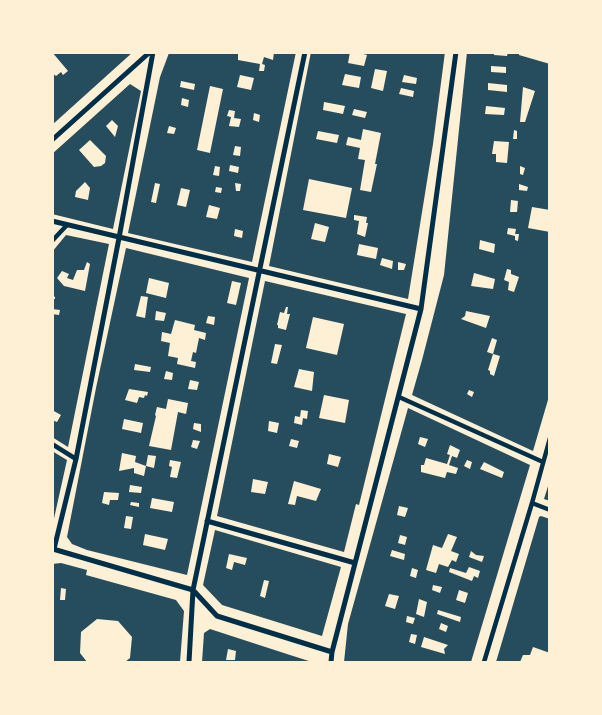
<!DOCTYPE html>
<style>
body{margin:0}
#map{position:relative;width:602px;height:715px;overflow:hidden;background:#fdf0d5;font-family:"Playfair Display",serif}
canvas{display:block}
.frame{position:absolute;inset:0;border:54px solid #fdf0d5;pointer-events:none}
</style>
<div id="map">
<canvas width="602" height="715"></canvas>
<div class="frame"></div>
</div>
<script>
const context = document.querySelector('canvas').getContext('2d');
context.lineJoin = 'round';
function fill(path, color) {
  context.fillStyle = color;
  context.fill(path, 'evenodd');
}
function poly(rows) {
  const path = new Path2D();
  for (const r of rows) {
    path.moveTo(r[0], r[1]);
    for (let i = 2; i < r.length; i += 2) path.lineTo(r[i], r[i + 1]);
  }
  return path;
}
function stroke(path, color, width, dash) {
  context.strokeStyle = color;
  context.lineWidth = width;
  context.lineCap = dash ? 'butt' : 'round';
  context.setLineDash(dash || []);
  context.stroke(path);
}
const building = poly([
 [52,52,133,52,52,125,52,73,56,76,61,72,63,75,68,71],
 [238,52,238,60,260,64,259,71,264,71,265,65,262,64,264,57,273,60,274,52,296,52,252,262,128,233,160,77,169,53],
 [240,75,254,78,251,90,237,87],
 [181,81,195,84,194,90,180,87],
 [210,86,223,89,210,153,197,150],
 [182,98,189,100,188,107,181,105],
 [229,110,235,111,234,118,241,119,239,127,229,126,231,117,227,116],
 [254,113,260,115,259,122,253,120],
 [169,126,176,128,174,134,167,133],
 [235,146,241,147,240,156,233,155],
 [230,165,239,167,238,173,229,171],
 [215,166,220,167,219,176,213,175],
 [155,183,160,184,156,203,151,202],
 [235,183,241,184,240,191,236,191],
 [216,187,222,188,221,193,215,192],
 [181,188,190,190,186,207,177,205],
 [209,205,220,208,217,219,206,217],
 [235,229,243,231,242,238,234,236],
 [311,52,350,52,348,63,364,66,367,55,356,52,445,52,433,144,408,299,269,266],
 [375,69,387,71,383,91,371,88],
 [345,74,361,77,359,88,342,85],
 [404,75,417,78,416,84,402,82],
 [401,88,414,91,413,97,399,94],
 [324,102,345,106,343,114,323,110],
 [354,109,367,112,365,118,352,115],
 [363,129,381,133,375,164,377,164,371,192,360,190,365,160,358,159,360,148,346,145,348,137,361,140],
 [318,131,339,135,337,143,316,139],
 [309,179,352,188,346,218,303,210],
 [354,215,367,217,366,223,368,223,365,237,357,234,359,221,354,220],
 [315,223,329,227,325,242,311,239],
 [359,244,378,248,376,259,357,255],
 [382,258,393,261,392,269,380,265],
 [398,262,406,264,404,270,398,270],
 [467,52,494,52,494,55,507,56,508,52,519,52,519,55,550,64,550,210,532,207,528,228,550,232,550,393,533,451,412,395,422,360,444,275],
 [491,66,506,67,506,73,491,72],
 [488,83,507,85,507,92,488,90],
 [523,87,535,91,525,122,520,122],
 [486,106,505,108,504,115,485,114],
 [514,130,517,131,517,139,513,139],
 [494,141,509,142,507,163,496,162,496,154,492,154],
 [520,166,525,168,523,175,520,174],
 [519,184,528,187,527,191,519,190],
 [511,200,518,201,517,212,510,212],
 [508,228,516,229,515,234,519,234,518,241,515,240,515,236,507,234],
 [480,240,495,244,494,253,479,249],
 [507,269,511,270,511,274,519,277,514,292,508,290,509,282,504,280],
 [474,273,495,279,493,289,471,286],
 [466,311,490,316,486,328,461,319,465,316],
 [492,338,497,340,493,354,487,352],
 [493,354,500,356,494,376,490,374,490,371,488,370],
 [469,390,474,392,472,397,467,394],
 [130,84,141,91,113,229,52,214,52,154],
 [112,120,118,126,115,137,106,126],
 [90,140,106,156,105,163,101,166,94,167,79,150],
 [85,182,90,188,88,200,75,197,76,191],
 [66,235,109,244,68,447,52,437,52,420,57,422,61,415,52,410,52,314,59,315,60,310,52,309,52,299,55,299,55,297,52,295,52,252],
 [87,262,90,264,85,291,64,286,57,278,62,271,69,274,67,278,73,280,77,270,84,270],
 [126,248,249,278,187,575,87,550,72,544,67,537,96,388],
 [149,278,169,283,166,298,146,293],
 [232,281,241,283,236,305,227,303],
 [141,296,148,297,145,318,136,316],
 [156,311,166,313,164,321,155,320],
 [208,316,215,317,214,325,206,323],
 [175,320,195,325,194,330,206,333,205,340,199,338,196,353,193,352,191,361,196,362,195,368,177,364,178,358,168,356,170,343,161,341,162,332,171,334],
 [135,364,151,367,150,372,134,370],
 [166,371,173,373,172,380,164,379],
 [190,380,199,382,197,390,188,389],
 [129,389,148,392,147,396,145,395,144,398,139,397,137,403,125,400],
 [168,399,188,403,186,414,178,412,171,450,149,446,156,416,155,415,157,407,166,409],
 [124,419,143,423,141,433,122,429],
 [194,423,201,424,201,432,193,429],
 [193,440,200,441,197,449,191,447],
 [122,453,136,456,135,462,146,466,144,476,134,473,134,468,119,471],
 [148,455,156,456,154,468,146,466],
 [170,460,181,462,177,478,170,477,172,467,169,466],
 [130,485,142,487,141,493,129,492],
 [104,492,119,493,118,500,110,500,109,505,102,503],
 [152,498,174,502,172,512,150,508],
 [131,502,139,503,139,507,130,505],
 [126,516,133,517,131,529,124,528],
 [145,534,168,539,165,550,143,545],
 [265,281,406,314,359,505,356,504,344,552,217,516],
 [286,307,288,307,287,314,290,314,286,330,278,328,278,325,277,325,280,312,284,313],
 [313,317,344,324,337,355,306,348],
 [275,344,282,345,277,364,271,363],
 [299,369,314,372,312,391,294,387],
 [324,395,349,400,345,423,319,418],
 [301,410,308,411,307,419,303,418,302,425,294,423,295,416,300,417],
 [269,421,279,423,277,433,268,431],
 [291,439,299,441,297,448,289,446],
 [329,454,341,457,338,467,327,464],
 [253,479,268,482,265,494,251,492],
 [294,481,321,489,316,501,297,496,295,505,288,504],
 [408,408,530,465,471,662,344,662,348,624],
 [420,437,428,439,425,447,418,444],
 [450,445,460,450,457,458,452,456,449,465,458,468,456,474,447,472,445,478,421,472,421,465,424,465,426,458,447,464,450,455,447,454],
 [467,460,472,462,470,469,464,466],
 [484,462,504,472,502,478,480,469],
 [399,506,408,508,405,517,397,515],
 [448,534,457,537,451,551,459,554,456,562,452,560,448,567,439,564,436,573,426,570,433,545,442,548],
 [400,535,407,537,405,545,398,543],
 [392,550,405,554,404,560,390,556],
 [471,551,476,555,484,556,482,562,469,557],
 [469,567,480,571,478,578,474,576,472,581,449,572,450,568,466,573],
 [412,568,418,570,416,578,410,576],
 [433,585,442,587,440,593,432,590],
 [459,590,468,593,465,603,456,600],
 [389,594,399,596,395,609,385,606],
 [419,599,427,602,424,617,416,614],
 [438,610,461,617,460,622,437,614],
 [407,616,415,618,413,624,406,622],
 [441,623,448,626,446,632,439,629],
 [411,634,417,635,415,644,409,642],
 [424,637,448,645,444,649,445,654,421,647],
 [52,451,67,460,53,523,52,523],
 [549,483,550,483,550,501,544,499],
 [541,516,550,519,550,653,533,647,530,655,523,655,520,662,496,662,539,517],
 [215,530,341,567,322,636,222,605,203,585],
 [229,554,247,558,245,565,234,562,232,570,226,568],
 [264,580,269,581,265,598,260,596],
 [61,563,87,570,86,575,176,600,184,611,180,662,125,662,130,658,132,637,118,621,97,619,81,632,80,653,87,662,52,662,52,564],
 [61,588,66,589,65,600,60,600],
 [210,629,290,655,312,662,202,662,204,633],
 [228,649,236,651,235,660,226,660]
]);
const pedestrian = poly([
 [52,241,67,225],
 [399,397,543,462],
 [52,444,76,459],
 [532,503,550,510],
 [484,662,532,503,550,438]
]);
const minor = poly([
 [52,140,150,52],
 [52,221,421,309],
 [207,521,355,563],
 [53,549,193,590,217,616,332,652],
 [54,549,76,459,119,238,153,52],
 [189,662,193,590,305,52],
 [331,662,332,652,421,309,456,52]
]);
fill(building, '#264d5e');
stroke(pedestrian, '#003049', 4.5);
stroke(minor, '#003049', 5);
</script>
